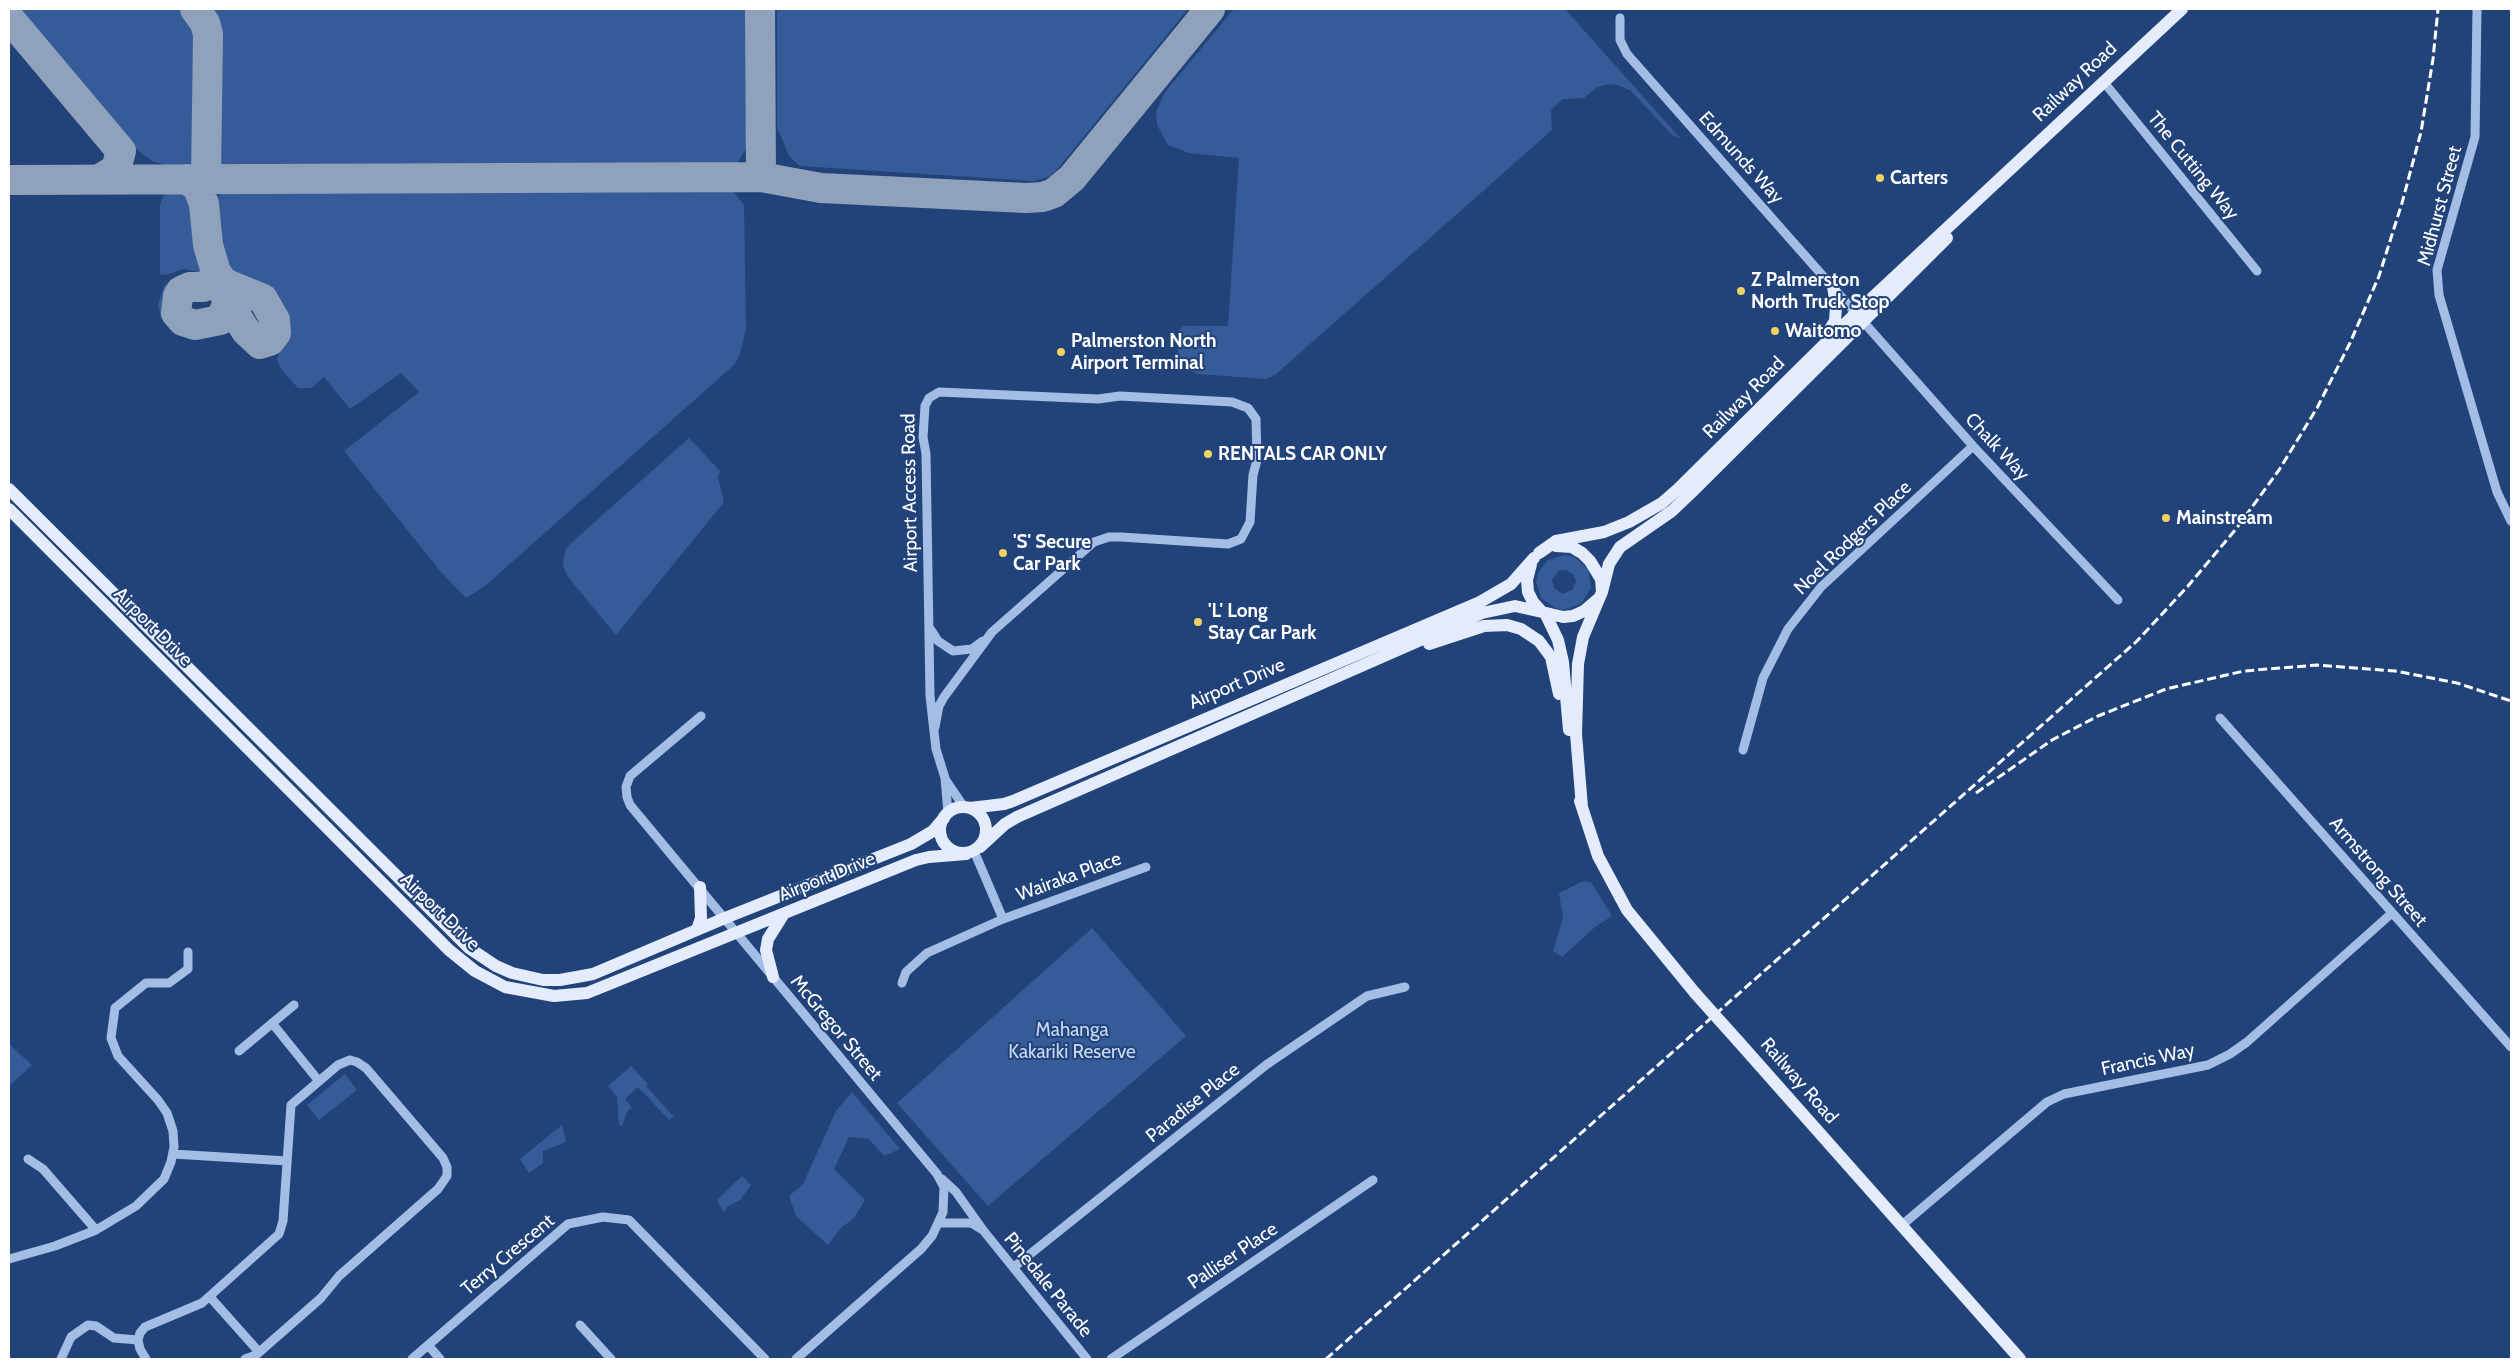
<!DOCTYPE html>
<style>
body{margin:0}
#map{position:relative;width:2520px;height:1368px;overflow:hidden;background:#22437a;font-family:Cabin,sans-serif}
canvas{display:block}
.frame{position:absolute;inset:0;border:10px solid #fff;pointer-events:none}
</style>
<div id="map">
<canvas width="2520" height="1368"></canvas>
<div class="frame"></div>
</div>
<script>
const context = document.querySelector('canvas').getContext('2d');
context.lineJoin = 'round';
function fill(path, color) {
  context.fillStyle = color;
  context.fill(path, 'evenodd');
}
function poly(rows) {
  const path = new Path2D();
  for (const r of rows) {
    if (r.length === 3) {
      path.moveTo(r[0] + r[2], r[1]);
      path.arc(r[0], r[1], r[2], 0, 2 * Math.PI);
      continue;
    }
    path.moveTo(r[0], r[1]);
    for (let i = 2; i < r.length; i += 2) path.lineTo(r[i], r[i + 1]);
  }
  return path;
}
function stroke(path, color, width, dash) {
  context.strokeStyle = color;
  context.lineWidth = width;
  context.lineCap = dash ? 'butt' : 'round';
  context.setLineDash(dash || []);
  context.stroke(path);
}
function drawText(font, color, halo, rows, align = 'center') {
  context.font = font + ' Cabin,sans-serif';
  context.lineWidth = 4;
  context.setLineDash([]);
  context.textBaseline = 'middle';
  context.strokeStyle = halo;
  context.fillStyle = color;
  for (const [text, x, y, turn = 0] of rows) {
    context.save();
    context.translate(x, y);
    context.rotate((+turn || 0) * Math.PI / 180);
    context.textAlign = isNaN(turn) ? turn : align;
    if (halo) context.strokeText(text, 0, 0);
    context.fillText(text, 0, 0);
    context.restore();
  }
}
const green = poly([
 [15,9,747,9,746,149,738,162,721,169,180,170,152,161,131,145],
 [777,9,1188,9,1060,166,1051,176,1034,181,800,166,789,156,777,127],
 [1234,9,1565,9,1680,138,1672,135,1631,91,1618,85,1608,84,1597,87,1584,98,1563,99,1551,110,1552,130,1275,375,1266,379,1198,374,1189,370,1178,358,1177,332,1183,326,1228,326,1239,158,1189,153,1168,145,1157,125,1156,112,1165,92],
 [721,186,721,191,733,191,744,205,746,329,740,354,734,365,485,586,466,598,441,572,344,451,419,392,401,373,350,409,324,377,311,388,298,388,281,369,277,360,286,329,283,311,286,309,277,293,256,284,238,282,227,276,219,262,210,222,211,206,215,199,226,190,234,188],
 [176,188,188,193,194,200,198,211,207,265,204,273,184,269,166,275,160,274,160,205,163,197,169,190],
 [184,275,200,279,183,281,178,285,169,303,171,317,161,318,158,305,164,286,171,280],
 [689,438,720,471,718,477,724,502,616,635,568,577,563,565,565,551,570,544],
 [1565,555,1574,557,1588,569,1591,588,1581,604,1563,610,1555,608,1541,598,1536,582,1538,573,1548,560],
 [1566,570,1573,574,1576,581,1573,589,1563,594,1554,588,1552,580,1558,571],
 [1583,881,1591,882,1612,916,1595,927,1562,957,1553,951,1563,918,1559,893],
 [1092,928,1186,1036,988,1206,897,1103],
 [9,1044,32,1065,9,1086],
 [631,1066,648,1084,646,1086,674,1117,669,1120,638,1087,625,1099,632,1108,628,1110,622,1126,619,1125,617,1097,608,1086],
 [345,1074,357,1090,319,1120,307,1105],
 [852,1092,900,1149,884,1156,869,1139,849,1137,834,1169,865,1200,854,1218,841,1228,828,1245,796,1216,789,1196,803,1184,836,1111],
 [562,1125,566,1142,543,1151,543,1163,529,1173,520,1159],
 [742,1176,751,1185,740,1200,727,1207,724,1213,717,1200]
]);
const taxiway = poly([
 [195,9,205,23,208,34,206,179],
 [760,9,761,177],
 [9,18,121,151,116,169,98,180],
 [187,179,198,188,204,204,208,245,216,272,224,283,263,299,275,320,276,333,270,341,260,344,246,331,228,303],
 [9,180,761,177,821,188,1026,198,1043,197,1054,193,1072,178,1210,9],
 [216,272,228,303,220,320,195,325,183,321,176,313,178,296,181,291,190,287,203,287,211,282,216,272]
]);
const minor = poly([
 [2477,9,2475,137,2437,270,2439,295,2497,492,2511,521],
 [1620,18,1620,40,1627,54,1973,446,2118,600],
 [2103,81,2257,271],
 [931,630,938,641,953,651,972,649,983,641],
 [701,716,630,776,626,787,627,797,630,805,937,1174,944,1187,943,1212,932,1236,921,1249,796,1359],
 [2220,718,2511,1047],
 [935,727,939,706,944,697,992,632,1094,542,1109,537,1121,537,1228,544,1241,539,1250,522,1253,475,1257,460,1256,419,1248,408,1232,402,1120,396,1098,399,939,392,929,398,925,406,923,437,926,454,930,696,936,749,945,778,948,813],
 [1743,750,1763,678,1788,629,1821,587,1973,446],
 [945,779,964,807],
 [974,851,1003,919],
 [902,983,906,972,927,953,1003,919,1146,867],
 [272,1023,318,1080],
 [239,1051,294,1005],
 [173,1154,287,1161],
 [28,1159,43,1169,96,1230],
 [942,1179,956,1192,983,1230,1087,1359],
 [939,1223,971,1223,981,1229],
 [1902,1225,2047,1102,2064,1094,2208,1065,2230,1054,2247,1042,2392,913],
 [9,1259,55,1246,96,1230,136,1206,164,1179,171,1162,174,1147,173,1131,167,1113,158,1100,118,1056,111,1038,115,1008,146,983,169,983,188,969,188,952],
 [1014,1267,1266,1065,1367,996,1405,987],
 [210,1297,259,1352],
 [580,1325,611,1359],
 [428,1345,440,1359],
 [61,1359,71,1337,88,1325,96,1326,114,1338,138,1340],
 [146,1359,140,1349,138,1340,140,1333,145,1327,202,1303,279,1234,283,1221,291,1105,338,1065,350,1060,357,1062,366,1068,443,1158,447,1167,447,1176,438,1189,339,1276,321,1298,256,1355,245,1359],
 [412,1359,568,1224,603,1217,629,1220,765,1359],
 [1111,1359,1373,1180]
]);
const major = poly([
 [1827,334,1835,321,1836,307,1833,286],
 [9,489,469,948,496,966,512,973,543,980,560,980,593,974,725,918,911,844,933,831,944,818],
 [9,509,449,950,475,971,505,987,554,996,587,993,916,860,929,857,966,854],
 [1556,546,1572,547,1582,553,1590,561,1601,579,1602,592,1583,637,1578,664,1576,734,1582,807],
 [1539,553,1556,541,1604,532,1629,522,1662,503,1678,489,1856,313,2182,9],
 [1531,564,1527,580,1528,592,1533,602,1542,612,1563,617,1573,616,1584,611,1598,599],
 [1602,592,1609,564,1620,547,1672,511,1693,491,1947,238],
 [1545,613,1558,640,1563,662,1569,730],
 [1429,644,1484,626,1507,625,1521,629,1539,641,1551,657,1559,694],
 [1580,801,1598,856,1627,910,1695,993],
 [963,830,23],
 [970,808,1004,804,1013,801,1480,602,1511,584,1534,558],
 [980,847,1005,824,1017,817,1482,613,1515,606,1542,612],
 [697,930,701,918,700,887],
 [773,977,766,950,768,939,783,915],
 [1738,1041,2020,1359]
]);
const rail = poly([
 [1976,793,2052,740,2098,716,2166,689,2244,671,2317,665,2395,671,2457,683,2511,701],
 [1326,1359,2137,641,2188,586,2236,529,2279,470,2317,408,2350,343,2379,276,2402,203,2421,132,2433,59,2438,9]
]);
const majorBridge = poly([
 [1695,993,1738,1041]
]);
const markers = [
 [1880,178,5,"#f1d166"],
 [1741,291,5,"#f1d166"],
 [1775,331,5,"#f1d166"],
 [1061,352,5,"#f1d166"],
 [1208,454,5,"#f1d166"],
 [2166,518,5,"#f1d166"],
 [1003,553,5,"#f1d166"],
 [1198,622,5,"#f1d166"]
];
const streetNames = [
 ["Railway Road",2075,82,-43],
 ["Edmunds Way",1741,158,48],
 ["The Cutting Way",2193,166,51],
 ["Midhurst Street",2440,206,-75],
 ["Railway Road",1744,398,-45],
 ["Chalk Way",1997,447,47],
 ["Airport Access Road",910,493,-91],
 ["Noel Rodgers Place",1853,538,-44],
 ["Airport Drive",153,627,45],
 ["Airport Drive",1237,684,-23],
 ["Armstrong Street",2378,872,49],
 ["Airport Drive",827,877,-22],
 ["Wairaka Place",1069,877,-20],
 ["Airport Drive",440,912,44],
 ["McGregor Street",836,1028,50],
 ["Francis Way",2148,1060,-12],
 ["Railway Road",1799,1081,49],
 ["Paradise Place",1193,1103,-39],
 ["Terry Crescent",508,1255,-40],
 ["Palliser Place",1233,1256,-34],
 ["Pinedale Parade",1048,1285,51]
];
const poiNames = [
 ["Carters",1890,178],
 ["Z Palmerston",1751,280],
 ["North Truck Stop",1751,302],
 ["Waitomo",1785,331],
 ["Palmerston North",1071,341],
 ["Airport Terminal",1071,363],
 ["RENTALS CAR ONLY",1218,454],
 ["Mainstream",2176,518],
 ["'S' Secure",1013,542],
 ["Car Park",1013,564],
 ["'L' Long",1208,611],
 ["Stay Car Park",1208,633]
];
const parkNames = [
 ["Mahanga",1072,1030],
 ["Kakariki Reserve",1072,1052]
];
fill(green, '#355c98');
stroke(taxiway, '#90a1bc', 30);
stroke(minor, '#a4bde5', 9);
stroke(major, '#e4ecfc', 12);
stroke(rail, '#fff', 3, [9, 4]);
stroke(majorBridge, '#e4ecfc', 12);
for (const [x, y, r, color] of markers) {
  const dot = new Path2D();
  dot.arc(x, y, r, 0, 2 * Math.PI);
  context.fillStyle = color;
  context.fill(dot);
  stroke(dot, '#22437a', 2);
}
drawText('19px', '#fff', '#22437a', streetNames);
drawText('bold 19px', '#fff', '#22437a', poiNames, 'left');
drawText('19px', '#c7d9f4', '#22437a', parkNames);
</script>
